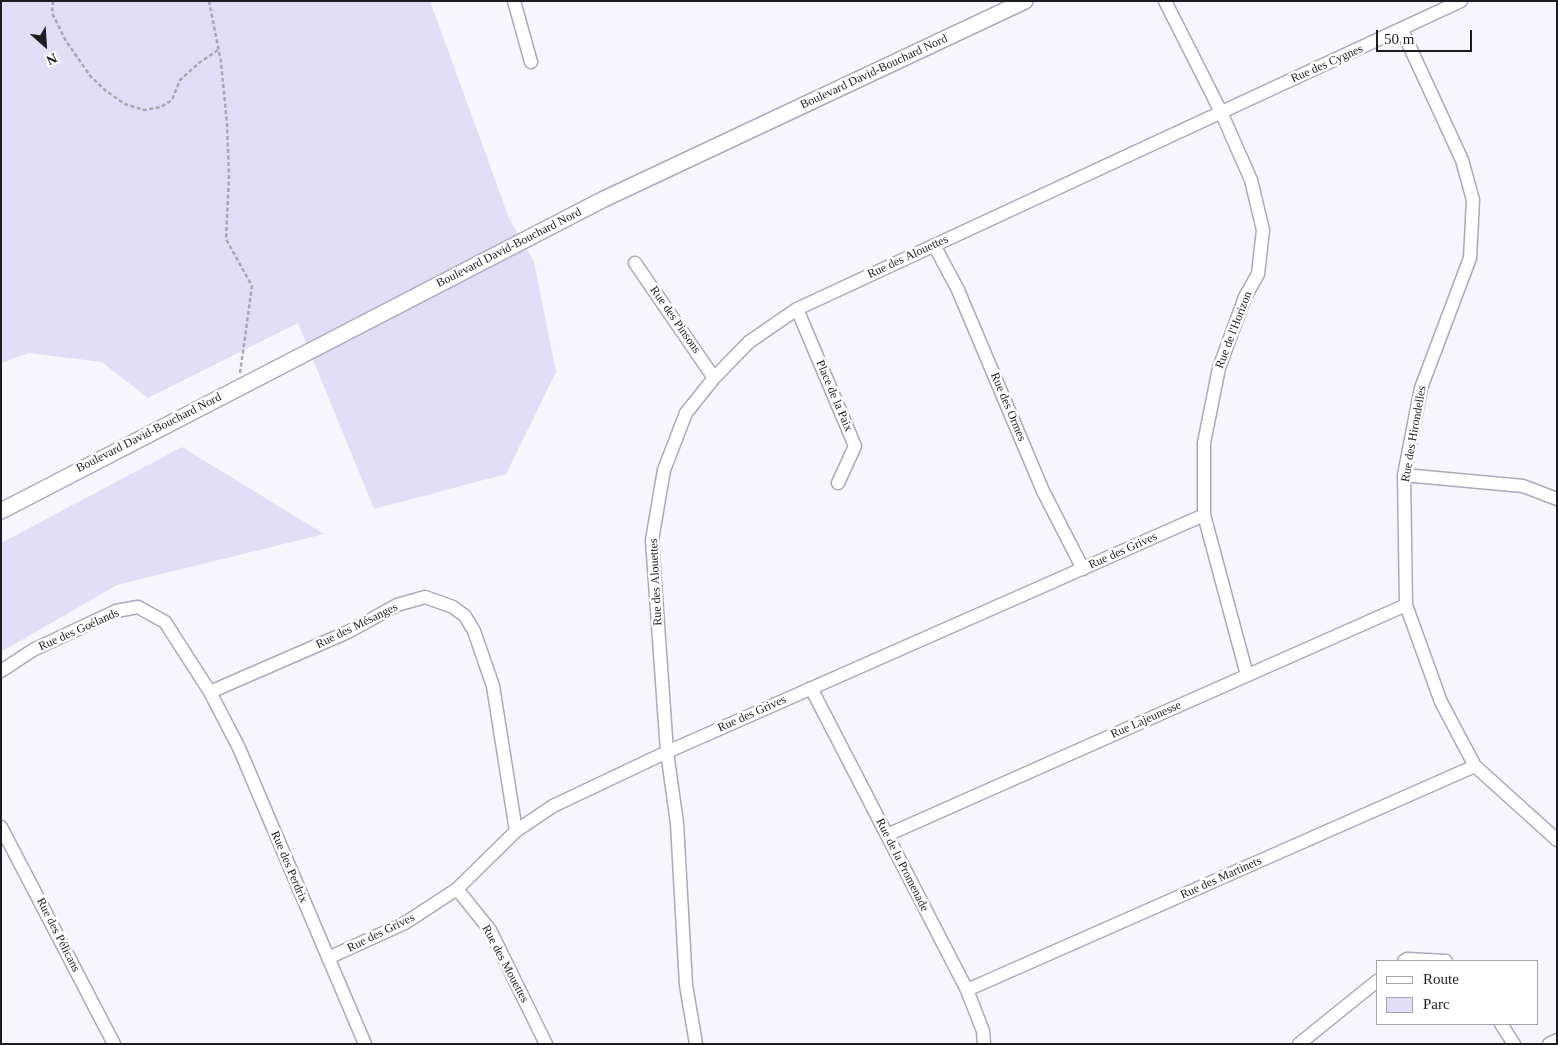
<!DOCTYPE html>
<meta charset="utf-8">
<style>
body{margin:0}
#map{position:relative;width:1558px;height:1045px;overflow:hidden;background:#f7f6fe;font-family:"Times New Roman",serif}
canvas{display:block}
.frame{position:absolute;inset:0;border:2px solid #1d1c23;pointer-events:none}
.legend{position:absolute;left:1376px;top:960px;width:162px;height:65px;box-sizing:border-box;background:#fff;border:1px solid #a5a4a7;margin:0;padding:6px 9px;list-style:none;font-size:15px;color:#1d1c23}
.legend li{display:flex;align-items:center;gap:10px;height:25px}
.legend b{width:25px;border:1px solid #a5a4a7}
.north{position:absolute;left:20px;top:20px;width:50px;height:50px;-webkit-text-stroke:4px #fff;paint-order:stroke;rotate:154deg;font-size:14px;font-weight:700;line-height:20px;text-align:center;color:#1d1c23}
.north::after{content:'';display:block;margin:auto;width:18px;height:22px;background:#1d1c23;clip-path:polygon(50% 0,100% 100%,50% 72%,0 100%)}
.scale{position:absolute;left:1376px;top:30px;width:96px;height:22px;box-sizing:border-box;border:2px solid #1d1c23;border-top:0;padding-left:6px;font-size:15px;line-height:18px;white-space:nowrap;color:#1d1c23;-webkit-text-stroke:4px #fff;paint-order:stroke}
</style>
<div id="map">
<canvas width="1558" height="1045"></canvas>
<div class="frame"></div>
<ul class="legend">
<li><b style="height:6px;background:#fff"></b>Route</li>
<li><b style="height:14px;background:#e2def7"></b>Parc</li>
</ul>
<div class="north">N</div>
<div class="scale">50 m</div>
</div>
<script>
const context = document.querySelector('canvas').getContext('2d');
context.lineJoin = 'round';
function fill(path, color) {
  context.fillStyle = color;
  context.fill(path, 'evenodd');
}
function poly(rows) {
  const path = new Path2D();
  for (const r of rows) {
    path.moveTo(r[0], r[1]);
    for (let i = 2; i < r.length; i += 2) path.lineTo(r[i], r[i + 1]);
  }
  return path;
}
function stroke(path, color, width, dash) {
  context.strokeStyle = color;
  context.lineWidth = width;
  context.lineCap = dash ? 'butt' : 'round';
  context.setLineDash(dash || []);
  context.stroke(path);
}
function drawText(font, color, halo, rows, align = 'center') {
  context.font = font + ' "Times New Roman",serif';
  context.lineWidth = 5;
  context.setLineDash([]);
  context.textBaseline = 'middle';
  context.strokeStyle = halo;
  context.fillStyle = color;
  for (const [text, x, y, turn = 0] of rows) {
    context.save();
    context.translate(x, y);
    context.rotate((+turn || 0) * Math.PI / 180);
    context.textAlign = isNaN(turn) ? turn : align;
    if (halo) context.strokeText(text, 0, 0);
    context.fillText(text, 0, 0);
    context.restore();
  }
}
const green = poly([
 [1,1,430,1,509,218,534,262,556,372,506,474,374,509,298,323,148,398,102,362,29,353,1,363],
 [182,447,324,534,117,585,1,652,1,543]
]);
const path = poly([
 [53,1,52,13,66,41,91,77,106,91,125,104,144,110,161,107,172,100,180,80,199,63,218,50],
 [209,1,221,62,227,124,229,176,226,239,252,286,240,373]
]);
const minor = poly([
 [514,1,531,62],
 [1165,1,1221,112,1251,180,1263,230,1258,274,1245,297,1219,368,1204,443,1204,515,1247,675],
 [1402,30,1462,160,1473,200,1470,258,1421,388,1404,475,1406,605,1441,702,1475,766,1557,840],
 [934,245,958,290,1043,491,1083,569],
 [635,263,714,378],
 [797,309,855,446,838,483],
 [1404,475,1523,486,1557,499],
 [1,671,33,650,116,611,138,607,165,622,210,692,239,748,365,1044],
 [811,688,967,990,983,1031,984,1044],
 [210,692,348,632,397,605,425,597,453,607,465,616,474,631,493,686,516,831],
 [1,827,114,1044],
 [887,835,1406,605],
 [457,889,490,930,546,1044],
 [328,958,405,923,457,889,516,831,553,806,667,752,1204,515],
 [1404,961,1407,959,1446,961],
 [967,990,1475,766],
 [1501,1024,1514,1044],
 [696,1044,686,985,677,823,667,752,652,540,664,470,686,413,714,378,749,342,797,309,1461,1],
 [1299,1044,1377,981],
 [1549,1044,1557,1040]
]);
const tertiary = poly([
 [1,511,602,200,1025,1]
]);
const streetNames = [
 ["Rue des Cygnes",1327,64,-24],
 ["Boulevard David-Bouchard Nord",874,72,-25],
 ["Boulevard David-Bouchard Nord",509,248,-27],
 ["Rue des Alouettes",908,257,-25],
 ["Rue des Pinsons",675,320,55],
 ["Rue de l'Horizon",1234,330,-69],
 ["Place de la Paix",834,396,67],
 ["Rue des Ormes",1008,407,67],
 ["Boulevard David-Bouchard Nord",149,433,-27],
 ["Rue des Hirondelles",1414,434,-80],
 ["Rue des Grives",1123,551,-24],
 ["Rue des Alouettes",656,582,-93],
 ["Rue des Mésanges",357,626,-26],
 ["Rue des Goélands",79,630,-24],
 ["Rue des Grives",752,714,-24],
 ["Rue Lajeunesse",1146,720,-24],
 ["Rue de la Promenade",902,865,63],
 ["Rue des Perdrix",289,867,67],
 ["Rue des Martinets",1221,878,-24],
 ["Rue des Grives",381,933,-26],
 ["Rue des Pélicans",58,935,63],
 ["Rue des Mouettes",505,964,62]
];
fill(green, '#e2def7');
stroke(minor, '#aba9bb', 15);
stroke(tertiary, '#aba9bb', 18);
stroke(path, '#aaa9b1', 2.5, [4, 2.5]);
stroke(minor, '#fff', 12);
stroke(tertiary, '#fff', 15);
drawText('12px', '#1d1c23', '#fff', streetNames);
</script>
